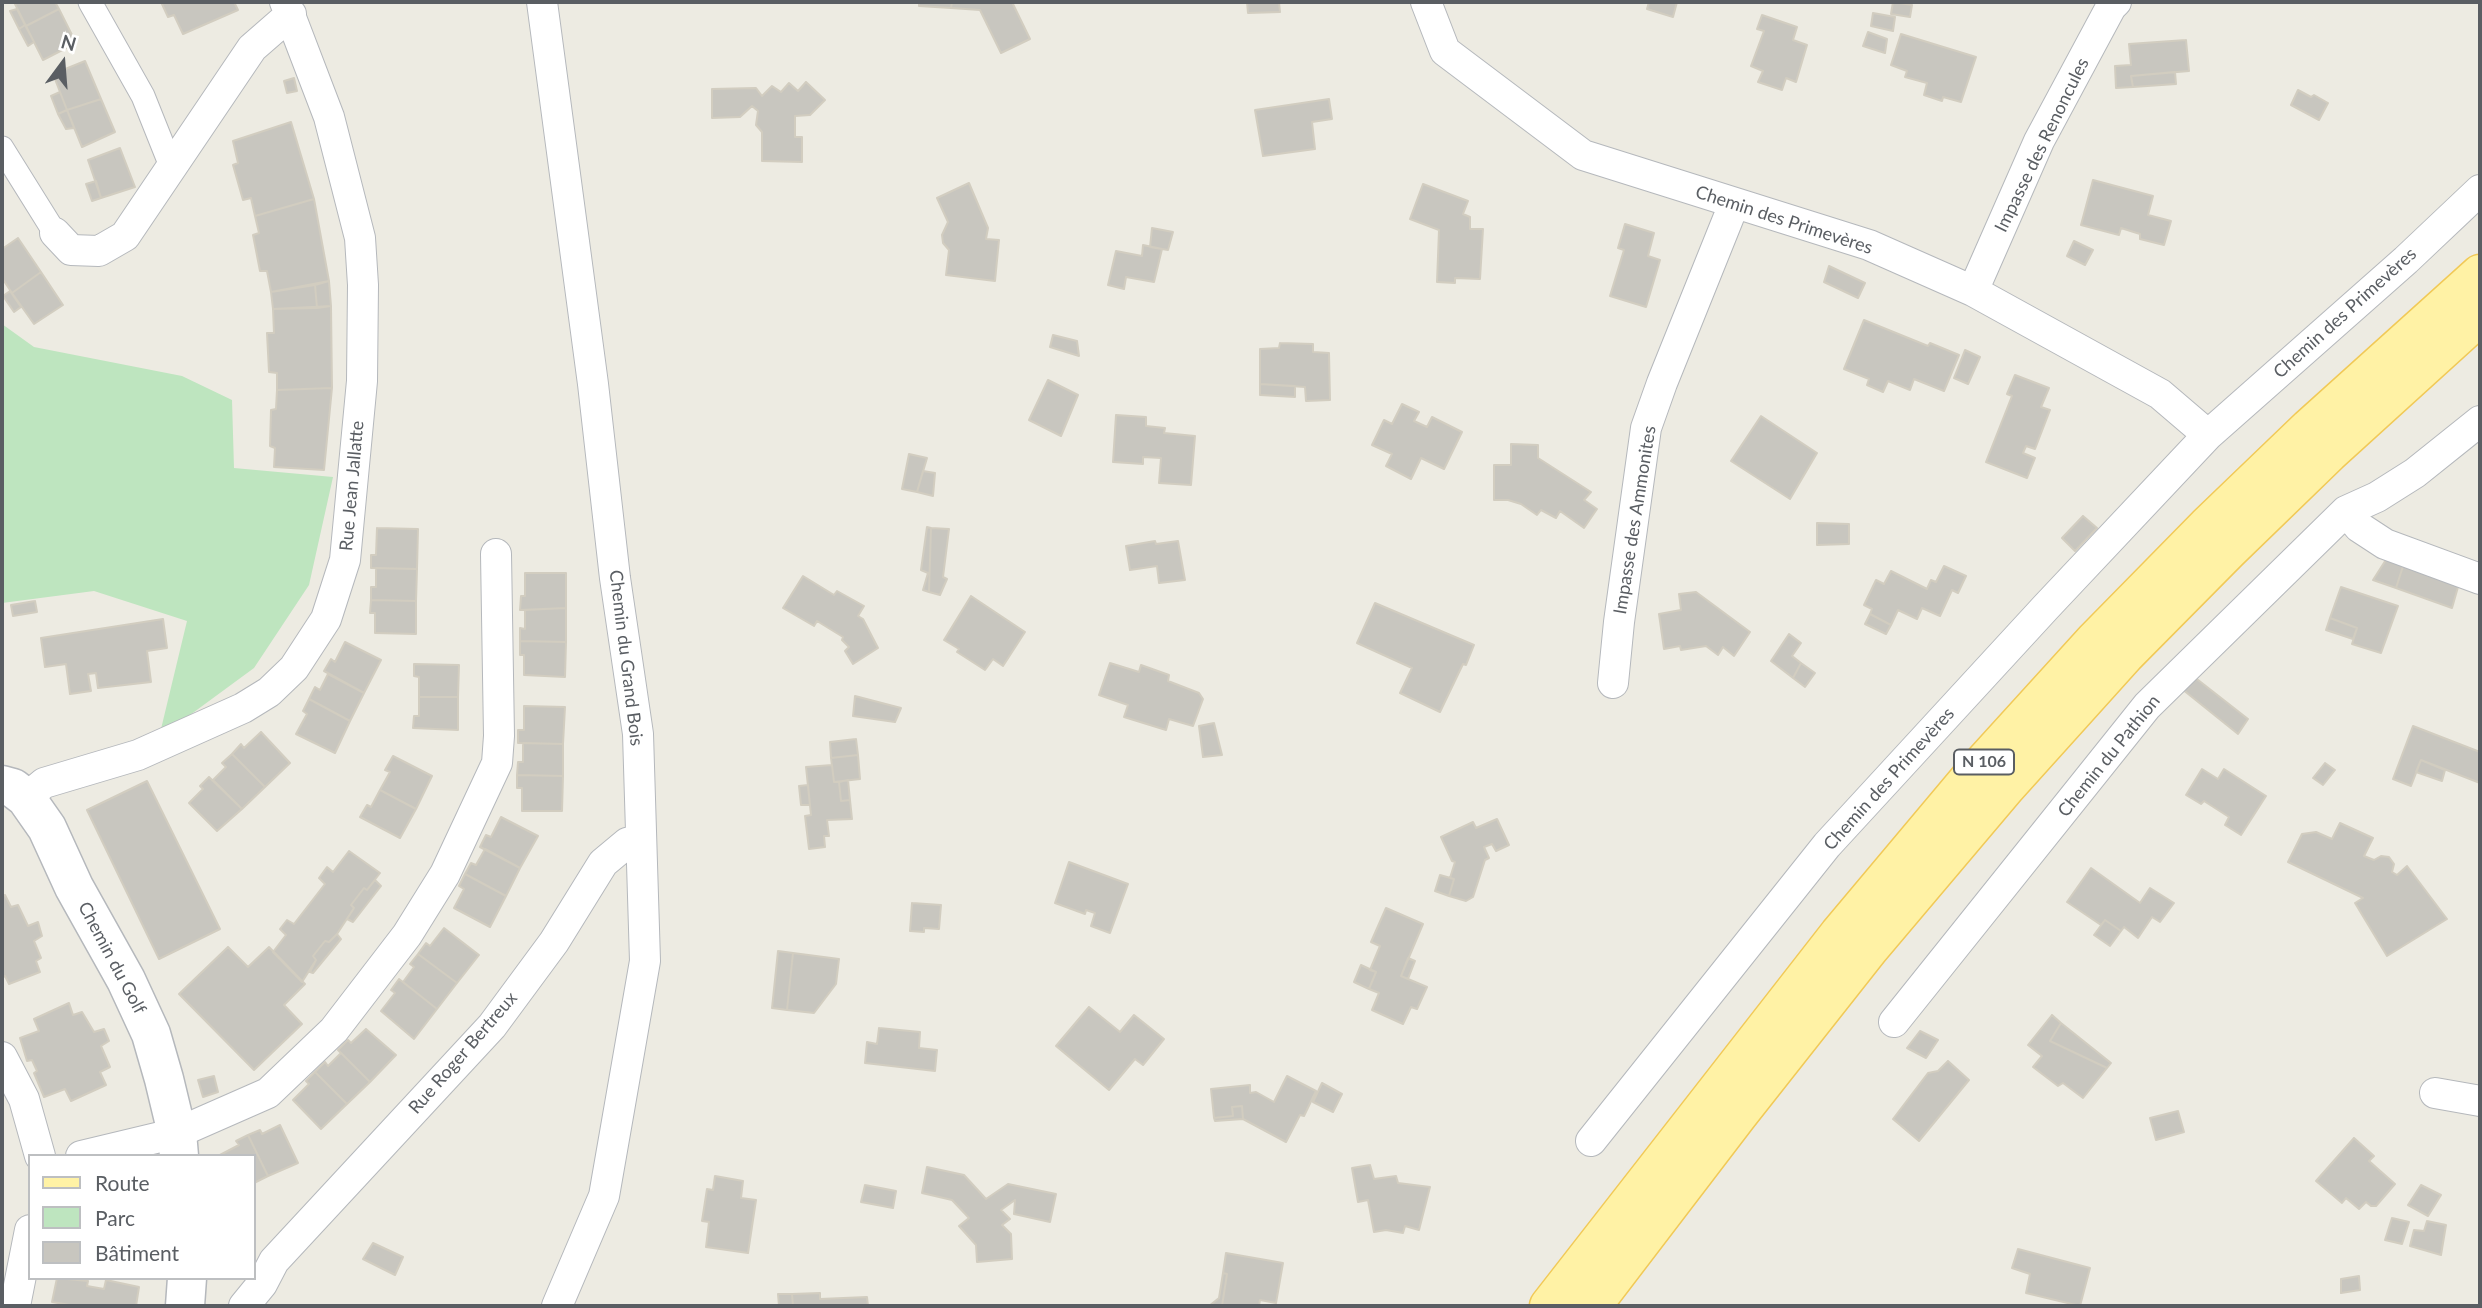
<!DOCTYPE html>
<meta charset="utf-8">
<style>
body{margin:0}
#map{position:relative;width:2482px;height:1308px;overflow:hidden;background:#edebe2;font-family:Lato,sans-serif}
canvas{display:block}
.frame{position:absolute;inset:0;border:4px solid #5a5e63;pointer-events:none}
.legend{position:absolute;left:28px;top:1154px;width:228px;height:126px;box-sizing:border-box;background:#fff;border:2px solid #bdbfc1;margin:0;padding:9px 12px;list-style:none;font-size:21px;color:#5a5e63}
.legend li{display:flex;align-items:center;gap:14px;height:35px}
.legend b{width:35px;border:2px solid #bdbfc1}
.north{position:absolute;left:28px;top:28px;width:70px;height:70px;-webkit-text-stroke:5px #fff;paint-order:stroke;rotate:16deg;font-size:19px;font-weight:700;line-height:28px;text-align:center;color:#5a5e63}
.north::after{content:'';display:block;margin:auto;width:24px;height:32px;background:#5a5e63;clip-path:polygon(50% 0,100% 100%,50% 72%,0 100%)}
</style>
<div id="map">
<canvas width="2482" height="1308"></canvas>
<div class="frame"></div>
<ul class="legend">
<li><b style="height:9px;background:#fff2a5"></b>Route</li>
<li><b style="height:19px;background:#bee5bf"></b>Parc</li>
<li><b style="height:19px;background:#c8c6bf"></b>Bâtiment</li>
</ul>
<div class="north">N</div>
</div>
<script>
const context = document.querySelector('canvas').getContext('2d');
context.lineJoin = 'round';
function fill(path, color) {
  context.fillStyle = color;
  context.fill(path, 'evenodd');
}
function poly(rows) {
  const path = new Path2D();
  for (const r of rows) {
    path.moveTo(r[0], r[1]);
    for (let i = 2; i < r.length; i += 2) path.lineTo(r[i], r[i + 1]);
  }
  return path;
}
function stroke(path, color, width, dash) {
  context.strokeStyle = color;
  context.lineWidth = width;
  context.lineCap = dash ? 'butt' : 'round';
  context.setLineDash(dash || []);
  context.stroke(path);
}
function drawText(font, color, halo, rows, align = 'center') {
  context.font = font + ' Lato,sans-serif';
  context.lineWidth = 6;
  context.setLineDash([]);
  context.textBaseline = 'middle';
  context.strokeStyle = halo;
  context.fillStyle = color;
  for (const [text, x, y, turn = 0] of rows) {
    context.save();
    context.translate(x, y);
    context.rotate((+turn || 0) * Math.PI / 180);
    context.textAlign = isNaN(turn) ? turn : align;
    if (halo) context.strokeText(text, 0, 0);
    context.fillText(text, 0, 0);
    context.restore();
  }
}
const green = poly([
 [2,324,34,347,182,376,232,400,234,468,333,477,309,585,254,668,175,726,161,729,187,621,94,591,2,603]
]);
const building = poly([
 [14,2,55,2,59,9,26,26,14,2],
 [161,2,234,2,238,10,183,34,174,15,168,17,161,2],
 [919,2,952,2,951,8,919,6,919,2],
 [952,2,1012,2,1030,39,1001,53,980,10,951,8,952,2],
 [1247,2,1279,2,1280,12,1248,13,1247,2],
 [1649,2,1677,2,1673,17,1647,9,1649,2],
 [1893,2,1912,5,1910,17,1891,14,1893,2],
 [17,9,25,25,19,29,10,11,17,9],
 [59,9,76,43,43,60,26,26,59,9],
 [1873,13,1895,17,1893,31,1871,26,1873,13],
 [1762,15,1797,27,1793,40,1807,45,1796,82,1786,78,1782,90,1758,82,1763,71,1751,66,1764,31,1757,29,1762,15],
 [25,25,34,42,28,46,19,29,25,25],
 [1868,32,1887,39,1885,53,1863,46,1868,32],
 [1901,34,1976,57,1961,102,1943,97,1942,101,1924,95,1927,83,1905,77,1907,71,1891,65,1901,34],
 [2186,40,2189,71,2131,76,2133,87,2116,88,2115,66,2131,65,2129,44,2186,40],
 [85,61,101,99,67,110,53,74,85,61],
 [2175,72,2176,84,2133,87,2131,76,2175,72],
 [294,78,297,91,287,93,284,81,294,78],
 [806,82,825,100,810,115,795,116,795,137,802,137,802,162,762,161,762,132,756,125,758,111,752,106,740,117,712,118,712,89,756,88,762,96,772,86,781,92,789,83,798,91,806,82],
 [2298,90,2311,97,2314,95,2328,103,2319,120,2291,105,2298,90],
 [60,92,67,110,58,114,51,96,60,92],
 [101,99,115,132,82,147,67,110,101,99],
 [1329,99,1332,119,1312,122,1315,149,1263,156,1255,110,1329,99],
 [67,110,74,128,66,129,58,114,67,110],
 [291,122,314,199,255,216,251,198,243,200,233,165,238,163,233,141,291,122],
 [120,148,135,187,101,198,88,160,120,148],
 [2093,180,2153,196,2148,215,2171,221,2164,245,2140,239,2140,234,2121,228,2119,235,2081,225,2093,180],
 [96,181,101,198,92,201,86,184,96,181],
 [969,183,988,228,986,239,999,240,995,281,946,275,949,250,943,243,942,235,948,222,937,198,969,183],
 [1423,184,1468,201,1463,214,1470,217,1470,229,1483,229,1480,279,1455,278,1455,283,1437,282,1439,230,1410,219,1423,184],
 [314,199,329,281,271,292,267,271,260,271,253,235,259,233,255,216,314,199],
 [1625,224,1654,233,1648,256,1660,260,1646,307,1610,296,1624,250,1618,248,1625,224],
 [1152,228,1173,232,1168,250,1150,247,1152,228],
 [18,238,41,272,12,293,2,278,2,249,18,238],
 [2074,241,2093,250,2085,265,2067,256,2074,241],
 [1143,245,1162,249,1154,282,1126,277,1124,289,1108,285,1116,251,1142,256,1143,245],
 [1829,266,1865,283,1858,298,1824,282,1829,266],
 [41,272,63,305,34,324,12,293,41,272],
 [329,281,331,306,317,308,315,285,329,281],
 [315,285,317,308,273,309,271,292,315,285],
 [10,291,21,307,14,312,3,296,10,291],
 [331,306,332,388,277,390,277,373,269,372,267,333,274,333,273,309,331,306],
 [1864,320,1928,346,1930,343,1959,355,1944,391,1914,379,1910,390,1888,381,1883,392,1867,385,1869,379,1844,369,1864,320],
 [1053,335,1077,341,1079,356,1050,347,1053,335],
 [1280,343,1313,344,1313,352,1329,353,1330,400,1306,401,1305,387,1260,384,1260,349,1279,348,1280,343],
 [1965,350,1980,357,1968,384,1954,378,1965,350],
 [2015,375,2049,388,2041,407,2050,410,2035,449,2026,446,2023,453,2035,458,2027,478,1986,462,2012,396,2007,394,2015,375],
 [1048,380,1078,395,1061,436,1029,420,1048,380],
 [1260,384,1295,386,1295,397,1260,395,1260,384],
 [332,388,324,470,274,467,275,448,270,446,271,410,276,409,277,390,332,388],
 [1402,404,1419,412,1414,421,1427,427,1432,417,1462,432,1444,469,1421,458,1411,479,1386,466,1392,454,1372,445,1384,420,1392,424,1402,404],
 [1116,415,1146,417,1146,426,1165,428,1164,433,1195,436,1191,485,1159,483,1161,458,1143,457,1143,464,1113,462,1116,415],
 [1761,416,1817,453,1790,499,1731,461,1761,416],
 [1511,444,1538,445,1538,458,1591,492,1584,500,1597,509,1584,528,1560,511,1556,518,1541,510,1537,515,1521,504,1508,500,1494,500,1494,465,1511,465,1511,444],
 [909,454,927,458,917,492,902,489,909,454],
 [923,471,935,473,933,496,917,492,923,471],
 [2083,516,2097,528,2075,551,2062,538,2083,516],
 [1817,523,1849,524,1849,544,1817,545,1817,523],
 [927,527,931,528,929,592,923,590,928,573,921,570,927,527],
 [377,528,418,529,417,569,371,568,371,555,376,555,377,528],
 [931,528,949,529,943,577,947,579,940,595,929,592,931,528],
 [1155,541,1156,544,1178,541,1185,580,1159,583,1157,566,1130,570,1126,546,1155,541],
 [2389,555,2405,560,2396,588,2373,580,2389,555],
 [2405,560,2460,580,2452,608,2396,588,2405,560],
 [1944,566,1966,576,1958,593,1952,590,1940,616,1922,608,1917,619,1898,610,1891,625,1870,614,1872,609,1864,605,1876,580,1884,584,1891,571,1927,589,1931,580,1936,582,1944,566],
 [376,568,417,569,416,601,371,600,371,587,376,587,376,568],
 [525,573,566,573,566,608,520,610,521,596,525,596,525,573],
 [803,576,834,595,837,591,864,606,858,616,863,619,878,648,853,664,845,651,849,647,842,640,843,637,817,621,814,626,783,608,803,576],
 [2341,587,2398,606,2381,653,2352,644,2357,628,2330,618,2341,587],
 [1696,592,1750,632,1734,656,1723,647,1718,655,1706,646,1681,650,1680,646,1664,649,1659,614,1681,610,1679,594,1696,592],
 [971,596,1025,632,1003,666,993,659,985,670,957,652,959,649,944,640,971,596],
 [371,600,416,601,416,634,375,633,375,613,370,613,371,600],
 [35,601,37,612,13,616,11,605,35,601],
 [1375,603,1474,645,1466,665,1463,664,1440,712,1400,693,1412,668,1357,643,1375,603],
 [566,608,566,642,520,641,520,628,525,629,525,610,566,608],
 [1870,614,1891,625,1886,634,1865,624,1870,614],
 [2330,618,2357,628,2353,639,2326,630,2330,618],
 [163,619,167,648,147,651,151,682,98,688,96,673,88,674,91,691,70,694,66,664,45,667,41,638,163,619],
 [1789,634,1801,643,1792,656,1801,663,1793,678,1771,661,1789,634],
 [520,641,566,642,565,677,524,675,524,655,520,655,520,641],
 [345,642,381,660,364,693,324,671,331,659,335,662,345,642],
 [1110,663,1139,672,1141,665,1169,675,1168,681,1199,693,1203,699,1193,726,1169,719,1166,730,1124,717,1128,705,1099,695,1110,663],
 [1801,663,1815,673,1805,687,1793,678,1801,663],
 [414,664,459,665,458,697,419,697,419,677,414,676,414,664],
 [328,674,364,693,350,721,309,699,315,687,320,690,328,674],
 [2193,676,2248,719,2238,734,2182,689,2193,676],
 [855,696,901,708,895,722,853,716,855,696],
 [419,697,458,697,458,730,413,728,414,716,419,716,419,697],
 [309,699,350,721,335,753,296,734,307,714,303,711,309,699],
 [524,706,565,707,563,744,518,743,518,730,524,730,524,706],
 [1214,723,1222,755,1203,757,1199,726,1214,723],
 [2413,726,2480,752,2480,783,2421,760,2411,786,2393,779,2413,726],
 [261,732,290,763,265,787,232,754,241,744,244,748,261,732],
 [856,739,858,755,831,758,830,742,856,739],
 [523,743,563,744,563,776,517,775,518,762,523,762,523,743],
 [232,754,265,787,242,809,213,780,226,767,222,763,232,754],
 [858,755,860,779,834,782,831,758,858,755],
 [393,756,432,776,416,809,380,790,390,772,385,770,393,756],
 [2421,760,2445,770,2442,781,2416,772,2421,760],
 [2325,763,2335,770,2323,785,2313,778,2325,763],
 [832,765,834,782,839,782,841,801,850,800,852,819,827,820,829,836,824,836,825,847,809,849,805,816,811,815,806,767,832,765],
 [2202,769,2218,779,2224,769,2266,796,2241,835,2225,825,2229,817,2204,801,2201,804,2186,795,2202,769],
 [517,775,563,776,562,811,522,811,522,788,517,788,517,775],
 [209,777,242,809,217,831,189,803,203,789,200,786,209,777],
 [848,780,850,800,841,801,839,782,848,780],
 [147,781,220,929,159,959,87,810,147,781],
 [808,785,810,805,801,805,799,786,808,785],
 [380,790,416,809,400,838,360,817,367,805,371,807,380,790],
 [501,817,538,836,520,868,480,847,486,835,491,837,501,817],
 [1497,819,1509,845,1496,851,1492,844,1484,847,1489,858,1485,860,1473,897,1466,901,1449,896,1454,879,1450,878,1455,862,1452,861,1441,837,1473,822,1476,828,1497,819],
 [2340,823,2373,838,2364,856,2374,860,2381,856,2389,857,2394,864,2392,872,2397,875,2407,866,2447,919,2387,956,2355,903,2363,898,2288,862,2302,834,2316,832,2332,839,2340,823],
 [485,849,520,868,506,896,465,874,471,863,476,865,485,849],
 [349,851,380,873,367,890,364,888,351,905,354,908,337,934,329,942,325,941,313,956,316,960,302,982,273,952,286,935,280,929,287,920,294,924,325,884,319,878,327,867,333,872,349,851],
 [1069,862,1128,884,1110,933,1091,926,1095,913,1086,910,1085,914,1055,903,1069,862],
 [2091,868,2140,903,2150,888,2174,903,2160,922,2152,917,2138,938,2124,927,2121,931,2105,920,2101,925,2067,902,2091,868],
 [465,874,506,896,490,927,454,908,464,889,459,886,465,874],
 [1440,875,1454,879,1449,896,1435,891,1440,875],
 [375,880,381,886,353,922,347,919,354,908,351,905,364,888,367,890,375,880],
 [5,895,11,907,18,905,28,926,38,922,42,936,34,941,41,958,36,961,40,972,9,984,5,976,2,978,2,896,5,895],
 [912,903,941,905,939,929,924,928,924,932,910,931,912,903],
 [1386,908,1423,924,1401,976,1427,987,1417,1009,1411,1007,1403,1024,1372,1010,1379,993,1369,989,1376,972,1370,970,1380,946,1371,942,1386,908],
 [2105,920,2121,931,2110,946,2094,935,2105,920],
 [444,928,479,955,457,983,418,954,426,943,430,946,444,928],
 [337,934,341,939,313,973,310,972,316,960,313,956,325,941,329,942,337,934],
 [228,947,248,967,269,947,305,984,284,1005,302,1024,254,1070,179,994,228,947],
 [778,951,793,953,787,1010,772,1008,778,951],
 [793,953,839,959,836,984,814,1013,787,1010,793,953],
 [418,954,457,983,437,1009,403,982,414,967,410,964,418,954],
 [1408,958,1415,961,1408,979,1401,976,1408,958],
 [1361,965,1376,972,1369,989,1354,982,1361,965],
 [399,979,437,1009,414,1039,381,1011,395,993,391,990,399,979],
 [69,1003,73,1015,82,1012,94,1032,104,1029,109,1041,101,1046,110,1067,100,1072,106,1085,71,1101,65,1089,44,1097,34,1073,37,1071,32,1060,27,1061,20,1038,39,1031,34,1019,69,1003],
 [1089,1007,1120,1032,1134,1015,1164,1039,1143,1065,1135,1059,1109,1090,1056,1046,1089,1007],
 [2052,1015,2061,1023,2050,1041,2107,1068,2083,1098,2063,1083,2058,1086,2033,1067,2042,1056,2028,1045,2052,1015],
 [2061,1023,2111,1063,2107,1068,2050,1041,2061,1023],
 [879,1028,920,1032,919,1048,937,1050,935,1071,865,1063,867,1042,877,1044,879,1028],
 [366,1029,396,1055,370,1082,338,1050,348,1040,351,1043,366,1029],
 [1920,1031,1938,1040,1926,1058,1907,1048,1920,1031],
 [341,1053,370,1082,347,1104,315,1072,325,1062,328,1066,341,1053],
 [1948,1061,1969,1080,1919,1141,1893,1119,1928,1073,1938,1071,1948,1061],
 [315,1072,347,1104,321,1129,293,1100,309,1084,306,1081,315,1072],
 [214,1076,218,1092,203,1097,198,1080,214,1076],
 [1287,1076,1316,1091,1304,1116,1300,1115,1286,1142,1243,1119,1242,1106,1232,1107,1233,1116,1214,1118,1211,1089,1250,1085,1250,1093,1256,1092,1274,1102,1287,1076],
 [1322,1083,1342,1094,1333,1112,1313,1102,1322,1083],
 [1242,1106,1243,1119,1215,1121,1214,1118,1233,1116,1232,1107,1242,1106],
 [2178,1111,2184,1132,2156,1140,2150,1118,2178,1111],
 [280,1125,298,1163,268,1176,248,1135,260,1130,262,1134,280,1125],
 [248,1135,268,1176,254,1183,254,1156,218,1156,239,1145,236,1141,248,1135],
 [2354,1138,2374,1156,2369,1161,2395,1184,2376,1206,2371,1206,2366,1202,2359,1209,2346,1198,2342,1203,2316,1181,2354,1138],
 [1370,1165,1374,1179,1396,1176,1398,1183,1430,1187,1419,1230,1405,1226,1403,1233,1386,1230,1374,1232,1368,1200,1358,1202,1352,1168,1370,1165],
 [927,1167,964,1175,986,1199,1008,1184,1056,1194,1050,1222,1014,1214,1015,1200,1001,1210,1010,1219,1002,1225,1011,1234,1012,1259,977,1262,976,1245,959,1226,969,1218,952,1200,922,1193,927,1167],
 [715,1176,743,1181,741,1198,756,1200,748,1253,706,1247,709,1222,702,1221,707,1189,713,1190,715,1176],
 [865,1185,896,1191,893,1208,861,1202,865,1185],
 [2421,1185,2441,1195,2428,1216,2408,1205,2421,1185],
 [2392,1218,2409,1222,2402,1244,2385,1240,2392,1218],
 [2427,1221,2446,1225,2441,1255,2410,1246,2414,1230,2424,1231,2427,1221],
 [373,1243,403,1257,395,1275,363,1259,373,1243],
 [2018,1249,2090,1268,2080,1306,2026,1293,2030,1274,2012,1268,2018,1249],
 [1226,1253,1283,1263,1276,1303,1260,1300,1259,1306,1222,1306,1227,1274,1223,1273,1226,1253],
 [1223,1273,1227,1274,1222,1306,1209,1306,1219,1298,1223,1273],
 [2359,1276,2360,1290,2341,1293,2341,1279,2359,1276],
 [57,1278,88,1281,87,1286,104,1289,106,1280,139,1287,136,1306,76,1306,52,1302,57,1278],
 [820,1293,820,1299,867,1297,868,1306,793,1306,792,1294,820,1293],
 [778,1294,792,1294,793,1306,779,1306,778,1294]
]);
const pedestrian = poly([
 [90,2,143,96,171,166],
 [2,148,55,233]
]);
const minor = poly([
 [542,2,593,384,615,578,638,734,645,961,604,1196,557,1306],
 [1426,2,1445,51,1583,155,1869,245,1973,291,2160,394,2208,435],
 [55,233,71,250,99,251,125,236,252,48,291,14],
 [1973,291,2039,141,2111,7,2116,2],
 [2346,511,2359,527,2385,544,2480,579],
 [1613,683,1619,622,1646,428,1662,383,1734,204],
 [26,798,44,783,138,755,243,708,269,692,294,668,326,619,345,560,362,381,363,285,360,238,329,117,285,2],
 [1894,1022,2147,706,2346,511,2377,497,2415,473,2480,421],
 [2,1057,24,1099,40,1156],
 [2435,1093,2480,1101],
 [1591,1141,1827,845,2046,607,2208,435,2406,260,2480,190],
 [81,1156,177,1133,268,1093,334,1030,407,935,445,874,497,763,499,736,496,554],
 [15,1306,30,1230],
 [244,1306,262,1284,274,1261,492,1026,554,942,603,863,627,843,641,839]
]);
const tertiary = poly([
 [2,785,13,788,26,798,47,828,74,887,126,980,151,1034,164,1079,177,1133,179,1156],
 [185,1306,187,1278]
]);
const primary = poly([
 [1549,1306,1839,934,1975,772,2095,640,2207,526,2309,428,2480,274],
 [1592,1306,1738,1115,1869,949,2006,787,2125,655,2228,551,2329,453,2480,316]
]);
const shields = [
 [1984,762,60]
];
const shieldNames = [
 ["N 106",1984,762]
];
const streetNames = [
 ["Impasse des Renoncules",2042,145,-64],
 ["Chemin des Primevères",1784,220,18],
 ["Chemin des Primevères",2345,313,-42],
 ["Rue Jean Jallatte",352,486,-85],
 ["Impasse des Ammonites",1635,520,-81],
 ["Chemin du Grand Bois",626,658,83],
 ["Chemin du Pathion",2109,756,-51],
 ["Chemin des Primevères",1889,779,-48],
 ["Chemin du Golf",112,958,62],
 ["Rue Roger Bertreux",463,1053,-49]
];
fill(green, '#bee5bf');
fill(building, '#c8c6bf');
stroke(building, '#d2cdc0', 2);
stroke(pedestrian, '#b5b8bc', 25);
stroke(minor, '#b5b8bc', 32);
stroke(tertiary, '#b5b8bc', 41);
stroke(primary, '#f1c957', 41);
stroke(pedestrian, '#fff', 23);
stroke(minor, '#fff', 30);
stroke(tertiary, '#fff', 38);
stroke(primary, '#fff2a5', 38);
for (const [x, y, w] of shields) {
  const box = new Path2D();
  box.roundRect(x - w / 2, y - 12.5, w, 25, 5);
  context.fillStyle = '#fff';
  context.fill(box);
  stroke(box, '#5a5e63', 2);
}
drawText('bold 16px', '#5a5e63', null, shieldNames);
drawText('18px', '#5a5e63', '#fff', streetNames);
</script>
